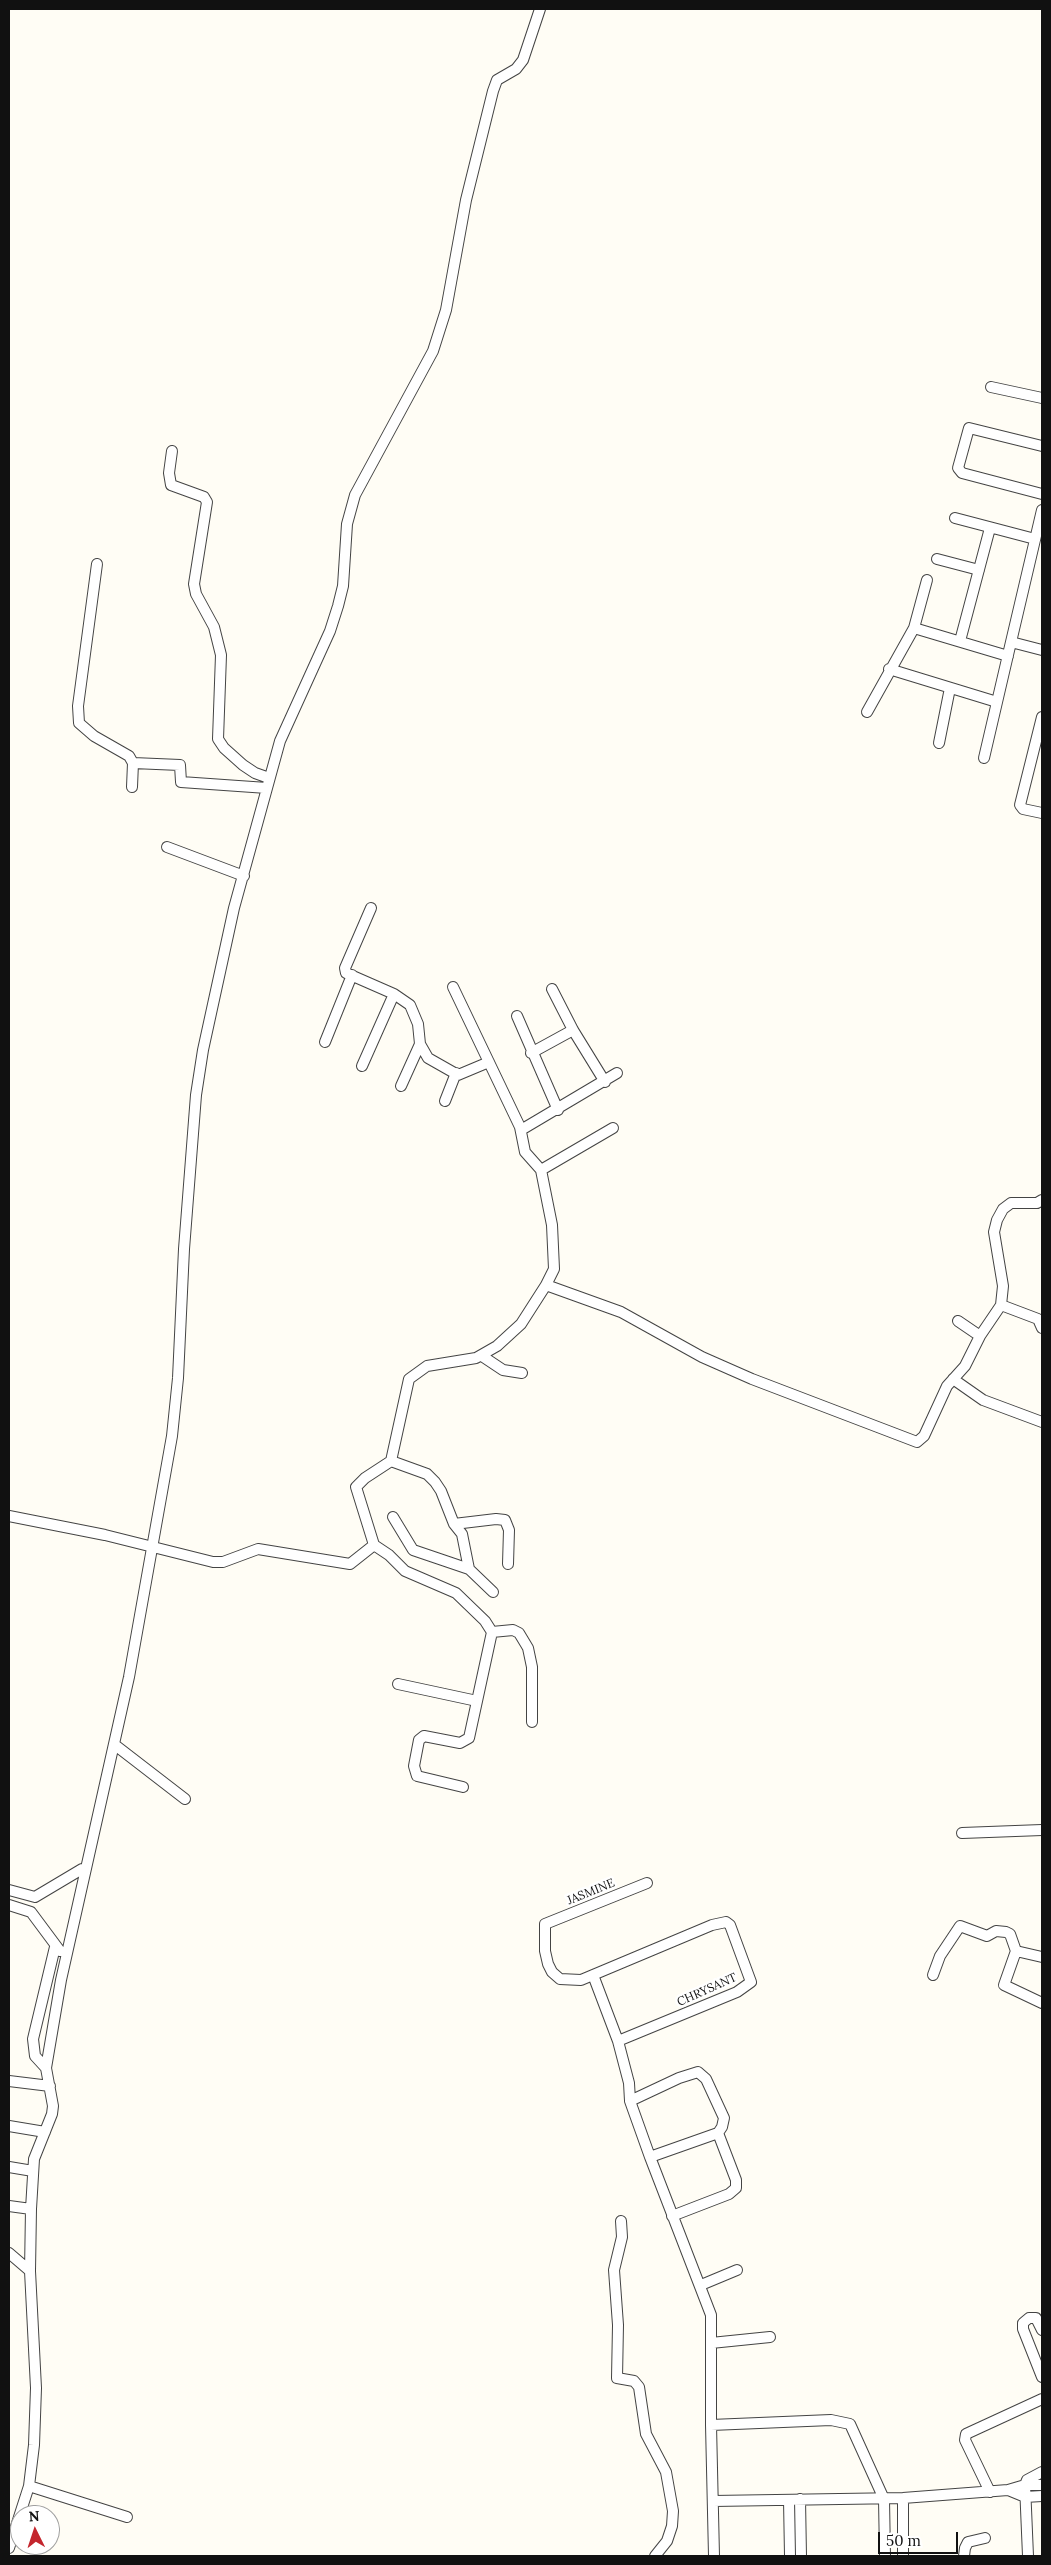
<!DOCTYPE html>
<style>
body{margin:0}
#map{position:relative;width:1051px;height:2565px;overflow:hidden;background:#fffdf5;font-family:Lora,serif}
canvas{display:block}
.frame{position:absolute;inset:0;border:10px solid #111;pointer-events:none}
.north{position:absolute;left:10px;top:2505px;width:50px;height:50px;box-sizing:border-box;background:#fff;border:1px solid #a0a0a0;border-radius:50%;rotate:356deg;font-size:14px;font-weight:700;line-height:20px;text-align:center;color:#111}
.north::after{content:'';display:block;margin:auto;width:18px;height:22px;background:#c4262e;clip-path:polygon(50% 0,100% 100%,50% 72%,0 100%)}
.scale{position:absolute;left:878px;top:2532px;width:80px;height:22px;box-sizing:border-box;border:2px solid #111;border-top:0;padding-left:6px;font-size:15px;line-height:18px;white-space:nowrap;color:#111;-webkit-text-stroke:4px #fff;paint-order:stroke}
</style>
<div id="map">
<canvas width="1051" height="2565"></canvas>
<div class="frame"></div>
<div class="north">N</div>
<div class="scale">50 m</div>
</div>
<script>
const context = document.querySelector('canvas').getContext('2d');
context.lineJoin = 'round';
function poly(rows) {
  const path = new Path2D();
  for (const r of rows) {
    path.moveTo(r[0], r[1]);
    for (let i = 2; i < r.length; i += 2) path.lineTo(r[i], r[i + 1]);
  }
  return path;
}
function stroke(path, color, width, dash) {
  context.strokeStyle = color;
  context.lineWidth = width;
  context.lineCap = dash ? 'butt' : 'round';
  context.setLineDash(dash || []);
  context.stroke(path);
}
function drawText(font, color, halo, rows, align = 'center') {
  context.font = font + ' Lora,serif';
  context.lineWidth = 5;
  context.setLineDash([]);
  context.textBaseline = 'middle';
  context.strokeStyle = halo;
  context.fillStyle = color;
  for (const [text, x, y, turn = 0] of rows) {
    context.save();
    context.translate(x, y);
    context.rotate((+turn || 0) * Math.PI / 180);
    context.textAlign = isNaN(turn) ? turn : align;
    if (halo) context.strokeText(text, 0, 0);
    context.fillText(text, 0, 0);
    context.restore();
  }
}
const minor = poly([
 [991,387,1042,398],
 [1042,446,969,428,958,468,962,473,1042,494],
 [172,451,169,473,171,485,204,497,207,502,194,584,196,594,214,627,221,655,218,739,224,748,243,765,255,773,269,778],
 [955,518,1035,539],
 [937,559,979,570],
 [97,564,78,706,79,723,94,736,129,756,133,763,180,765,181,782,267,788],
 [914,628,927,580],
 [960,641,990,528],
 [1011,642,1042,510],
 [889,669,997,702],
 [867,712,914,628,1008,656],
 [1042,717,1020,805,1023,809,1042,813],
 [939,743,950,688],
 [984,758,1011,642,1042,650],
 [132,787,133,763],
 [167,847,244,876],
 [371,908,345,968,346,973,394,994,410,1005,418,1024,420,1044,428,1058,458,1075,489,1062],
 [552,989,573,1030,605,1082],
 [517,1016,558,1110],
 [325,1042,352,975],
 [531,1053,573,1030],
 [362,1066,394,994],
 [401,1086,420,1044],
 [445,1101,456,1073],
 [521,1130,617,1073],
 [541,1170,613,1128],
 [546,1285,621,1312,702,1357,752,1379,917,1442,924,1436,947,1386,965,1366,980,1336,1001,1305,1003,1286,994,1232,997,1220,1003,1209,1011,1203,1037,1203,1042,1200],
 [1001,1305,1038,1319,1042,1328],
 [958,1321,980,1336],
 [482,1356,503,1370,522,1373],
 [953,1379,983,1400,1042,1422],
 [391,1461,427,1474,435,1482,441,1491,454,1524,462,1534,469,1569],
 [9,1516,105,1535,213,1562,223,1562,258,1549,350,1564,374,1545,356,1487,365,1478,391,1461,409,1379,427,1366,476,1358,497,1346,521,1324,546,1285,554,1269,552,1225,541,1170,525,1152,520,1127,453,987],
 [393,1517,413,1550,469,1569,493,1592],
 [454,1524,496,1519,505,1520,509,1530,508,1564],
 [374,1545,389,1555,405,1571,456,1593,485,1621,492,1632],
 [492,1632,513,1630,519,1633,528,1648,532,1667,532,1722],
 [398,1684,477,1701],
 [115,1745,185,1799],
 [463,1787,417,1776,414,1766,419,1740,424,1736,460,1743,469,1738,492,1632],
 [962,1833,1042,1830],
 [9,1890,35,1897,82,1869],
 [9,1905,31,1912,60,1951],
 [1016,1951,1004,1985,1042,2003],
 [593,1975,618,2041,629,2083,630,2101,650,2157,711,2315,711,2425,714,2556],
 [933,1975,940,1956,960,1926,987,1936,996,1931,1006,1932,1010,1934,1016,1951,1042,1957],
 [618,2041,737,1992,751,1982,730,1925,726,1922,712,1925,581,1980,560,1979,552,1972,548,1964,545,1951,545,1924,647,1883],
 [46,2068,35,2056,33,2039,55,1947],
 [9,2081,50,2086],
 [630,2101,679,2078,698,2072,706,2079,724,2118,722,2127,718,2133,736,2180,736,2188,729,2194,672,2216],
 [9,2126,45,2132],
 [650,2157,718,2133],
 [9,2167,33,2171],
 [9,2206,31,2209],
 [621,2221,622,2237,614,2270,618,2325,617,2378,634,2381,639,2387,646,2434,666,2472,673,2511,672,2526,667,2541,655,2556],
 [9,2253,30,2271],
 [701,2285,737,2270],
 [1042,2330,1036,2318,1029,2318,1023,2323,1023,2329,1042,2377],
 [711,2343,770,2337],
 [711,2425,831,2420,850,2424,884,2499,885,2556],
 [1042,2485,1025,2485,1008,2490,1025,2497,1042,2496],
 [29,2486,127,2517],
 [990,2492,965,2440,966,2434,1042,2399],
 [903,2498,903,2556],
 [800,2499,801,2556],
 [789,2500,790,2556],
 [713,2501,903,2498,1008,2490],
 [9,2548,29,2486,34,2445,36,2388,30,2271,31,2209,34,2159,52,2114,53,2106,46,2068,61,1980,129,1677,172,1436,178,1378,184,1249,196,1095,203,1050,234,908,280,741,330,631,338,606,343,586,347,524,355,495,433,351,446,310,466,200,493,91,497,80,516,69,523,60,540,9],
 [964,2556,965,2548,968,2542,985,2538],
 [1028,2556,1025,2485,1027,2480,1042,2472]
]);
const streetNames = [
 ["JASMINE",591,1892,-22],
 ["CHRYSANT",707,1990,-24]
];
stroke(minor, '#444', 12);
stroke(minor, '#fff', 10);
drawText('12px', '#111', '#fff', streetNames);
</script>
